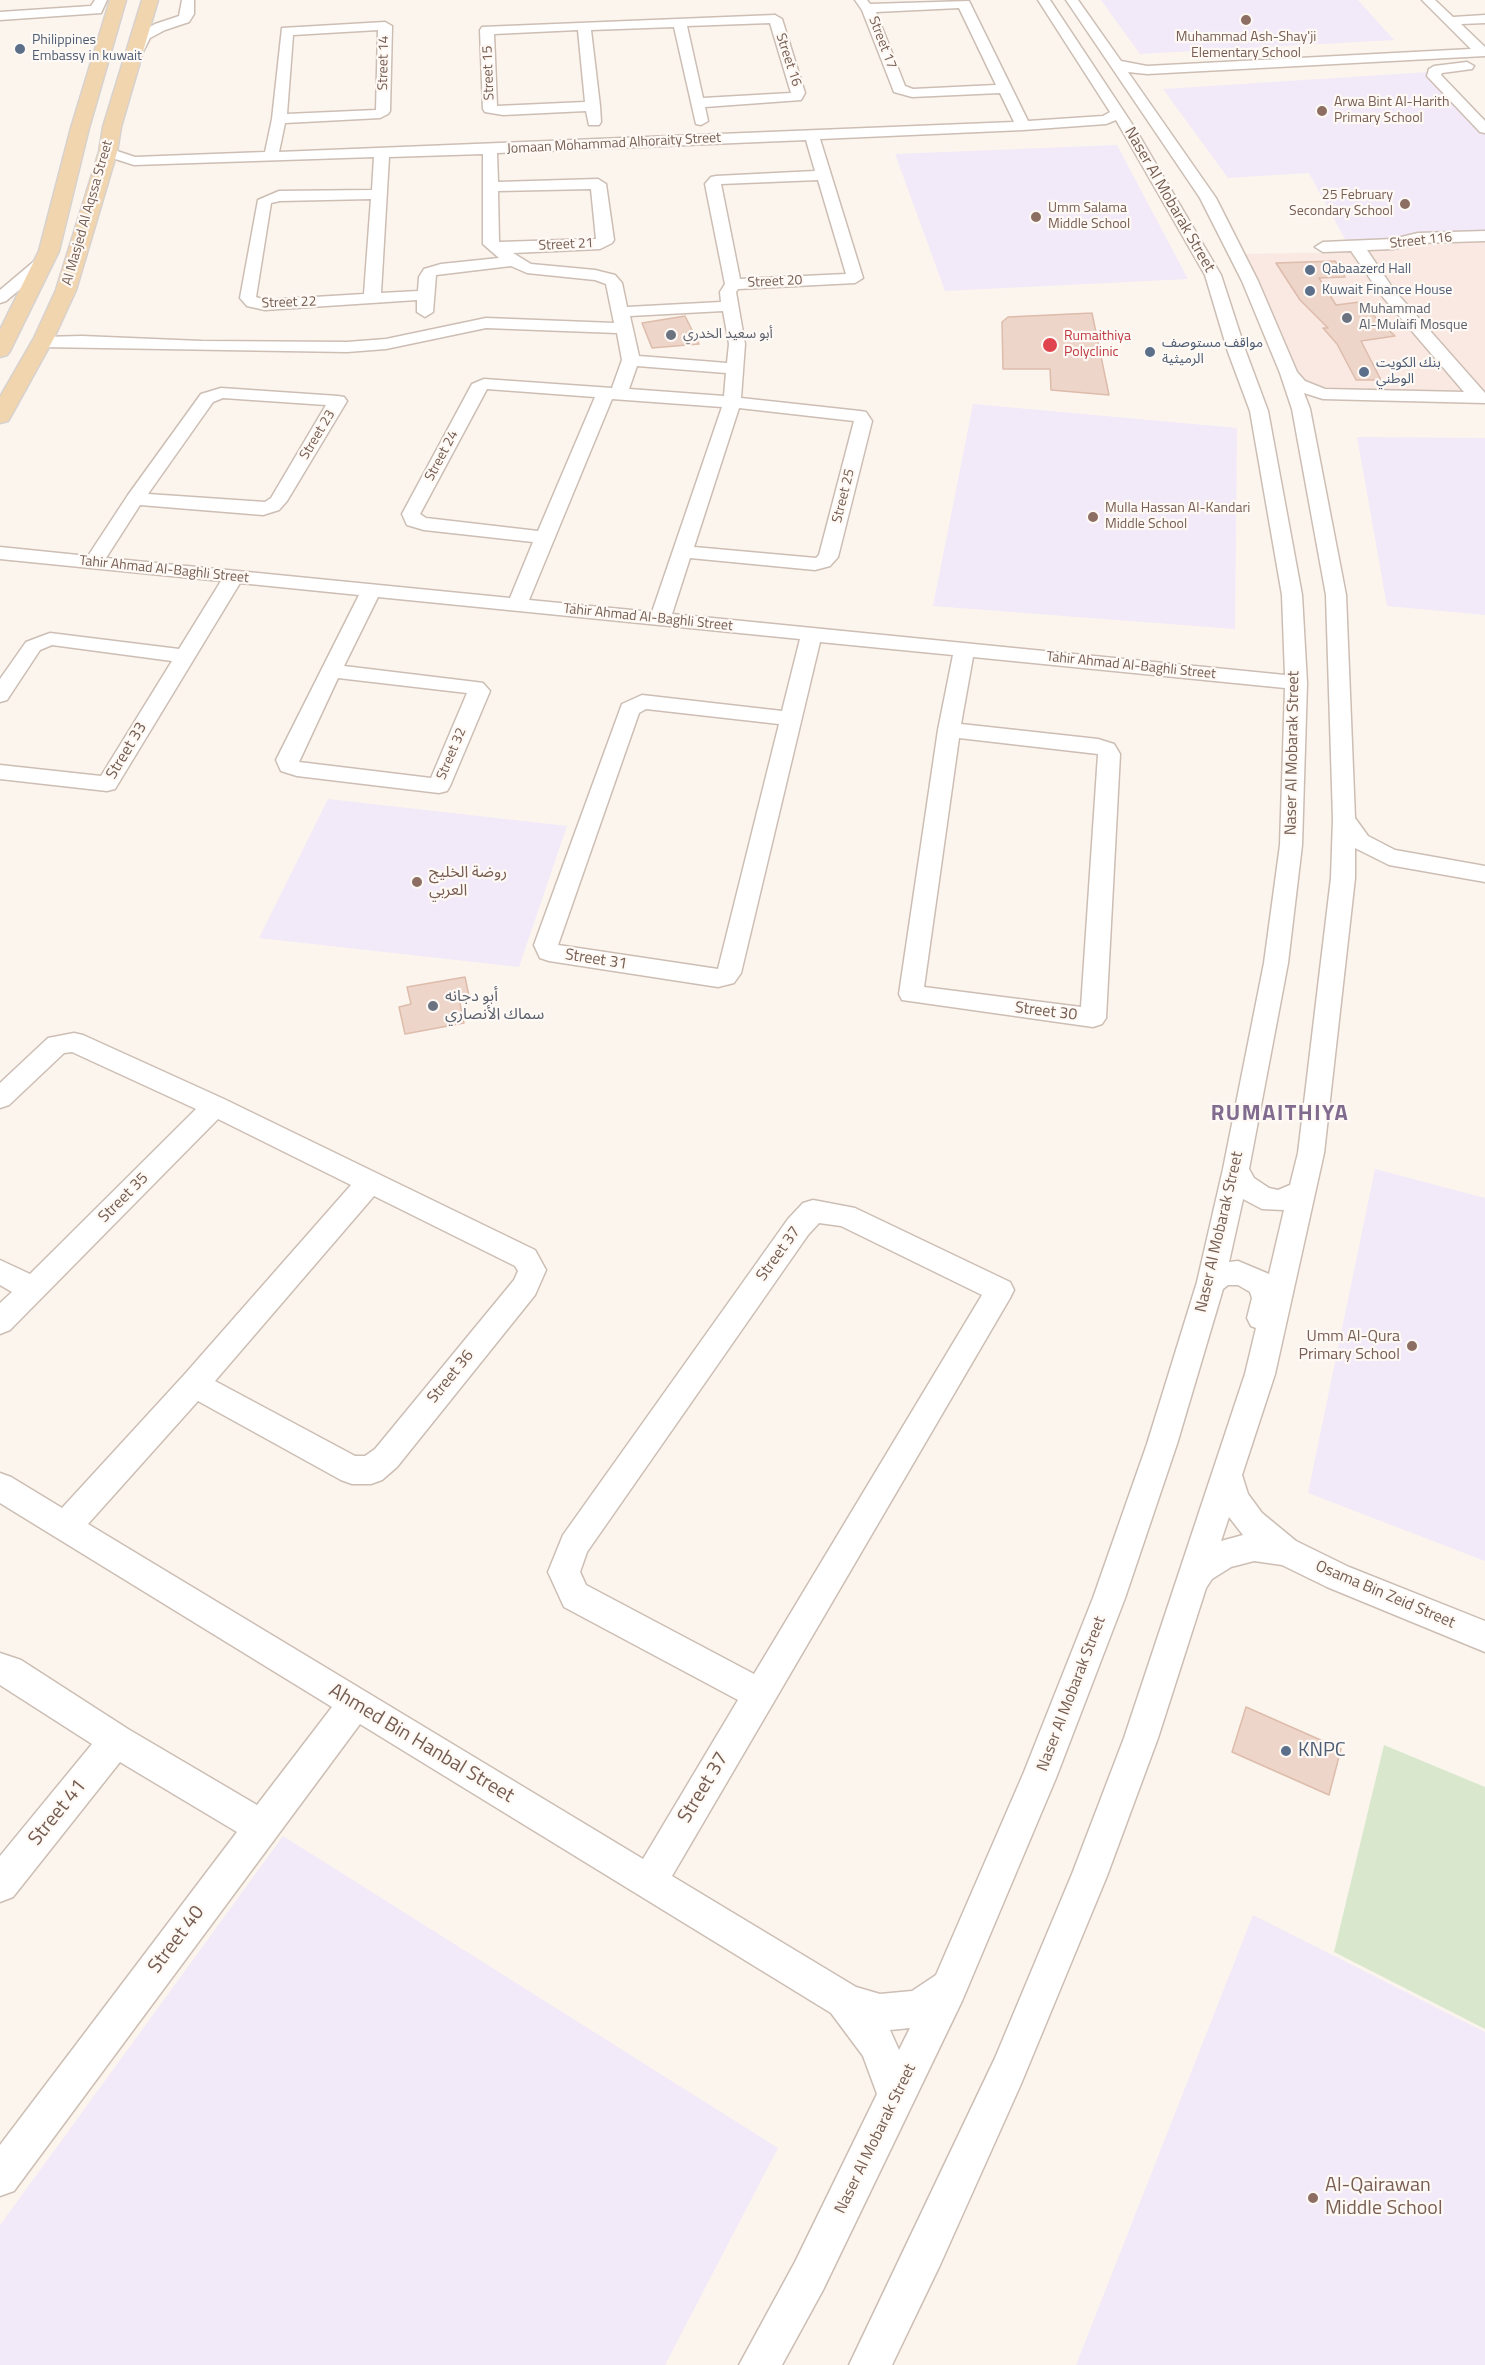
<!DOCTYPE html>
<meta charset="utf-8">
<style>
body{margin:0}
canvas{display:block;background:#fbf5ee}
</style>
<canvas width="1485" height="2365"></canvas>
<script>
const context = document.querySelector('canvas').getContext('2d');
context.lineJoin = 'round';
function fill(path, color) {
  context.fillStyle = color;
  context.fill(path, 'evenodd');
}
function poly(rows) {
  const path = new Path2D();
  for (const r of rows) {
    path.moveTo(r[0], r[1]);
    for (let i = 2; i < r.length; i += 2) path.lineTo(r[i], r[i + 1]);
  }
  return path;
}
function stroke(path, color, width, dash) {
  context.strokeStyle = color;
  context.lineWidth = width;
  context.lineCap = dash ? 'butt' : 'round';
  context.setLineDash(dash || []);
  context.stroke(path);
}
function drawText(font, color, halo, rows, align = 'center') {
  context.font = font + ' "Titillium Web","Noto Sans Arabic",sans-serif';
  context.lineWidth = 4.5;
  context.setLineDash([]);
  context.textBaseline = 'middle';
  context.strokeStyle = halo;
  context.fillStyle = color;
  for (const [text, x, y, turn = 0] of rows) {
    context.save();
    context.translate(x, y);
    context.rotate((+turn || 0) * Math.PI / 180);
    context.textAlign = isNaN(turn) ? turn : align;
    if (halo) context.strokeText(text, 0, 0);
    context.fillText(text, 0, 0);
    context.restore();
  }
}
const commercial = poly([
 [1485,236,1485,397,1328,395,1296,381,1236,254,1360,252,1356,246]
]);
const education = poly([
 [1101,0,1358,0,1394,40,1140,54],
 [1429,72,1485,133,1485,235,1346,241,1309,173,1228,178,1163,89],
 [1117,145,1188,279,945,291,895,154],
 [973,404,1237,428,1235,629,933,606],
 [1357,437,1485,438,1485,615,1387,606],
 [328,799,567,826,519,967,259,938],
 [1375,1169,1485,1198,1485,1561,1308,1493],
 [283,1836,778,2148,665,2365,0,2365,0,2225],
 [1253,1915,1485,2032,1485,2365,1076,2365]
]);
const green = poly([
 [1384,1745,1485,1787,1485,2029,1334,1952]
]);
const building = poly([
 [1335,261,1345,277,1319,278,1336,305,1360,302,1395,336,1361,341,1381,380,1356,380,1337,344,1323,328,1328,328,1300,300,1276,263,1335,261],
 [1092,313,1109,395,1051,390,1050,369,1003,369,1002,322,1008,317,1092,313],
 [685,316,699,344,652,348,642,323,685,316],
 [465,977,469,996,459,998,464,1023,405,1034,399,1007,411,1004,407,987,465,977],
 [1246,1707,1341,1749,1329,1795,1232,1752,1246,1707]
]);
const minor = poly([
 [95,0,107,0,101,13,0,20,0,12,91,6,95,0],
 [182,0,194,0,194,14,189,22,165,30,150,38,135,67,125,67,123,64,140,33,155,24,179,16,182,0],
 [855,0,867,0,870,4,969,1,1028,121,1103,116,1110,112,1038,0,1050,0,1136,130,1221,275,1246,352,1268,411,1302,595,1307,683,1302,845,1288,963,1249,1169,1254,1178,1269,1188,1278,1190,1290,1185,1298,1153,1331,878,1333,819,1326,595,1292,409,1280,373,1242,281,1200,198,1066,0,1078,0,1121,61,1147,66,1471,49,1422,0,1435,0,1453,17,1485,15,1485,23,1461,24,1485,47,1485,56,1147,74,1128,72,1216,198,1258,281,1297,372,1305,381,1325,389,1464,392,1382,296,1351,251,1323,252,1315,247,1323,242,1393,239,1418,233,1485,231,1485,241,1418,243,1393,249,1367,250,1394,290,1485,393,1485,403,1323,399,1304,393,1310,409,1346,595,1355,818,1368,836,1395,850,1485,866,1485,882,1389,865,1355,848,1355,878,1324,1153,1275,1374,1242,1475,1248,1494,1262,1513,1296,1541,1349,1567,1485,1621,1485,1652,1327,1587,1282,1565,1254,1561,1231,1567,1212,1579,1206,1588,1158,1738,1107,1876,1021,2084,940,2265,892,2365,849,2365,995,2058,1072,1874,1124,1738,1245,1374,1256,1328,1251,1326,1247,1318,1252,1298,1250,1292,1238,1285,1228,1285,1223,1289,1177,1444,1125,1598,1056,1778,962,2001,823,2290,782,2365,739,2365,795,2262,877,2094,863,2056,831,2013,360,1724,14,2191,0,2196,0,2145,237,1832,120,1762,13,1897,0,1902,0,1856,92,1744,0,1685,0,1653,21,1660,128,1729,257,1805,332,1707,0,1503,0,1473,11,1477,62,1508,184,1375,351,1185,218,1119,10,1330,0,1334,0,1303,12,1292,0,1285,0,1260,30,1274,196,1109,72,1052,64,1053,9,1105,0,1108,0,1083,48,1038,74,1033,83,1035,224,1099,535,1250,546,1270,535,1295,397,1467,382,1480,371,1484,352,1484,341,1480,198,1401,88,1524,643,1859,738,1700,564,1607,548,1572,563,1535,788,1219,803,1203,813,1200,855,1208,1010,1282,1014,1290,1010,1298,672,1876,856,1987,880,1994,912,1991,936,1975,1024,1772,1093,1598,1147,1444,1197,1282,1223,1169,1264,963,1280,845,1285,688,973,657,961,724,1098,739,1114,744,1120,754,1106,1018,1102,1024,1093,1027,902,1000,899,994,938,730,953,655,820,642,741,973,734,983,718,987,549,961,540,958,534,945,622,704,642,695,782,711,800,639,378,597,344,666,476,682,483,683,490,691,450,786,447,791,439,793,297,776,281,771,276,760,359,595,240,583,115,789,107,791,0,779,0,765,101,776,172,661,52,645,40,650,7,700,0,702,0,679,26,642,50,633,179,649,221,581,0,559,0,547,88,556,128,495,201,394,221,388,338,396,344,397,347,401,287,501,279,510,263,515,140,505,106,558,510,598,533,542,424,530,407,525,402,514,472,384,484,379,612,388,622,360,617,333,486,328,386,349,347,352,42,347,36,346,34,342,36,338,42,337,82,336,201,341,347,342,386,339,486,318,614,323,606,284,595,280,527,273,511,266,436,275,433,312,425,317,417,312,417,300,265,310,247,306,240,298,258,200,279,191,372,190,374,157,134,165,103,155,101,152,108,148,135,157,265,152,272,119,282,28,385,22,392,26,390,111,388,114,380,118,285,123,279,152,1014,122,1000,93,912,97,894,92,862,10,855,0],
 [959,8,996,85,913,89,905,86,876,12,959,8],
 [378,30,376,110,287,114,293,35,378,30],
 [1116,120,1205,275,1228,352,1250,411,1282,595,1285,675,672,614,690,558,815,570,830,566,838,557,872,421,866,412,860,411,741,398,745,344,736,292,738,289,855,283,863,278,820,139,1023,130,1106,124,1116,120],
 [806,140,815,171,716,176,711,177,705,184,725,284,720,292,721,302,627,307,622,283,615,275,595,270,531,264,513,253,600,249,612,243,614,240,606,184,598,179,498,182,497,153,806,140],
 [483,154,483,244,499,258,441,264,424,269,419,277,418,291,381,293,389,157,483,154],
 [818,180,846,274,740,279,721,184,818,180],
 [591,189,596,239,499,242,498,191,591,189],
 [371,199,364,294,265,300,256,297,271,203,280,201,371,199],
 [723,311,729,344,727,363,639,356,630,316,723,311],
 [637,366,726,373,724,396,629,389,637,366],
 [487,389,595,397,538,531,426,518,420,514,487,389],
 [223,398,326,405,271,498,265,502,148,494,213,402,223,398],
 [612,399,722,407,652,612,529,600,612,399],
 [739,408,854,421,819,555,816,558,694,547,739,408],
 [338,678,467,693,431,778,299,762,338,678],
 [646,709,779,724,718,969,558,945,639,713,646,709],
 [959,738,1098,754,1081,1007,924,987,959,738],
 [374,1196,515,1266,518,1271,514,1280,375,1449,365,1456,355,1456,215,1381,374,1196],
 [1243,1199,1262,1209,1284,1210,1269,1274,1238,1261,1229,1262,1243,1199],
 [819,1223,841,1226,982,1295,754,1674,586,1585,580,1572,587,1552,808,1235,819,1223],
 [1229,1517,1243,1535,1221,1541,1229,1517],
 [910,2028,899,2050,890,2030,910,2028],
 [775,15,782,19,805,93,801,100,705,107,708,121,701,125,696,124,674,27,591,30,600,106,601,122,599,125,589,125,586,111,503,115,485,112,483,109,480,30,482,27,775,15],
 [770,23,791,93,703,98,687,26,770,23],
 [578,30,585,102,497,106,494,34,578,30],
 [1467,62,1474,66,1472,69,1442,73,1441,75,1485,121,1485,133,1480,132,1427,76,1429,69,1434,66,1467,62],
 [44,256,50,258,52,261,50,264,6,301,0,303,0,290,38,258,44,256]
]);
const major = poly([
 [110,0,126,0,89,128,59,251,10,351,7,355,0,357,0,330,39,251,71,128,110,0],
 [142,0,158,0,121,127,117,152,76,290,54,338,11,416,8,421,0,423,0,397,34,338,56,290,99,152,103,127,142,0]
]);
const markers = [
 [1246,20,6,"#8d6e63"],
 [20,49,6,"#5c6f8a"],
 [1322,111,6,"#8d6e63"],
 [1405,204,6,"#8d6e63"],
 [1036,217,6,"#8d6e63"],
 [1310,270,6,"#5c6f8a"],
 [1310,291,6,"#5c6f8a"],
 [1347,318,6,"#6b7280"],
 [671,335,6,"#6b7280"],
 [1050,345,8,"#e0444e"],
 [1150,352,6,"#5c6f8a"],
 [1364,372,6,"#5c6f8a"],
 [1093,517,6,"#8d6e63"],
 [417,882,6,"#8d6e63"],
 [433,1006,6,"#6b7280"],
 [1412,1346,6,"#8d6e63"],
 [1286,1751,6,"#5c6f8a"],
 [1313,2198,6,"#8d6e63"]
];
const farEducationnames = [
 ["Muhammad Ash-Shay'ji",1246,38,"center"],
 ["Elementary School",1246,54,"center"],
 ["Arwa Bint Al-Harith",1334,103],
 ["Primary School",1334,119],
 ["25 February",1393,196,"right"],
 ["Secondary School",1393,212,"right"],
 ["Umm Salama",1048,209],
 ["Middle School",1048,225],
 ["Mulla Hassan Al-Kandari",1105,509],
 ["Middle School",1105,525]
];
const farServicenames = [
 ["Philippines",32,41],
 ["Embassy in kuwait",32,57],
 ["Qabaazerd Hall",1322,270],
 ["Kuwait Finance House",1322,291],
 ["مواقف مستوصف",1162,344],
 ["الرميثية",1162,360],
 ["بنك الكويت",1376,364],
 ["الوطني",1376,380]
];
const farStreetnames = [
 ["Street 17",882,43,69],
 ["Street 16",788,60,72],
 ["Street 14",384,63,-89],
 ["Street 15",489,73,-92],
 ["Jomaan Mohammad Alhoraity Street",614,144,-3],
 ["Al Masjed Al Aqssa Street",88,213,-74],
 ["Street 116",1421,241,-6],
 ["Street 21",566,245,-3],
 ["Street 20",775,282,-3],
 ["Street 22",289,303,-2],
 ["Street 23",318,435,-59],
 ["Street 24",442,456,-62],
 ["Street 25",844,496,-76],
 ["Tahir Ahmad Al-Baghli Street",164,570,6],
 ["Tahir Ahmad Al-Baghli Street",648,618,6],
 ["Tahir Ahmad Al-Baghli Street",1131,666,6],
 ["Street 32",452,754,-67]
];
const farWorshipnames = [
 ["Muhammad",1359,310],
 ["Al-Mulaifi Mosque",1359,326],
 ["أبو سعيد الخدري",683,335]
];
const farHealthnames = [
 ["Rumaithiya",1064,337],
 ["Polyclinic",1064,353]
];
const streetNames = [
 ["Naser Al Mobarak Street",1169,200,60],
 ["Street 33",127,751,-59],
 ["Naser Al Mobarak Street",1293,753,-89],
 ["Street 31",596,960,9],
 ["Street 30",1046,1012,7],
 ["Street 35",124,1198,-45],
 ["Naser Al Mobarak Street",1220,1232,-77],
 ["Street 37",779,1254,-54],
 ["Street 36",451,1377,-51],
 ["Osama Bin Zeid Street",1385,1595,23],
 ["Naser Al Mobarak Street",1072,1694,-69],
 ["Naser Al Mobarak Street",876,2139,-64]
];
const educationNames = [
 ["روضة الخليج",429,873],
 ["العربي",429,891],
 ["Umm Al-Qura",1400,1337,"right"],
 ["Primary School",1400,1355,"right"]
];
const worshipNames = [
 ["أبو دجانه",445,997],
 ["سماك الأنصاري",445,1015]
];
const nearStreetnames = [
 ["Ahmed Bin Hanbal Street",421,1744,31],
 ["Street 37",704,1788,-59],
 ["Street 41",58,1813,-51],
 ["Street 40",177,1940,-53]
];
const nearServicenames = [
 ["KNPC",1298,1751]
];
const nearEducationnames = [
 ["Al-Qairawan",1325,2186],
 ["Middle School",1325,2209]
];
const districtNames = [
 ["RUMAITHIYA",1280,1115]
];
fill(commercial, '#fae9e3');
fill(education, '#f2eaf8');
fill(green, '#d9e8cd');
fill(building, '#edd5c9');
stroke(building, '#debcab', 1.5);
stroke(minor, '#cdbeb4', 3);
stroke(major, '#d8d2cf', 3);
fill(minor, '#fff');
fill(major, '#f1d5af');
for (const [x, y, r, color] of markers) {
  const dot = new Path2D();
  dot.arc(x, y, r, 0, 2 * Math.PI);
  context.fillStyle = color;
  context.fill(dot);
  stroke(dot, '#fef9f4', 2);
}
drawText('14px', '#785e54', '#fef9f4', farEducationnames, 'left');
drawText('14px', '#4e5e75', '#fef9f4', farServicenames, 'left');
drawText('14px', '#755d52', '#fef9f4', farStreetnames);
drawText('14px', '#5b616d', '#fef9f4', farWorshipnames, 'left');
drawText('14px', '#be3a42', '#fef9f4', farHealthnames, 'left');
drawText('16px', '#755d52', '#fef9f4', streetNames);
drawText('16px', '#785e54', '#fef9f4', educationNames, 'left');
drawText('16px', '#5b616d', '#fef9f4', worshipNames, 'left');
drawText('20px', '#755d52', '#fef9f4', nearStreetnames);
drawText('20px', '#4e5e75', '#fef9f4', nearServicenames, 'left');
drawText('20px', '#785e54', '#fef9f4', nearEducationnames, 'left');
context.letterSpacing = '1.5px';
drawText('bold 22px', '#816b8f', '#fef9f4', districtNames);
context.letterSpacing = '0px';
</script>
